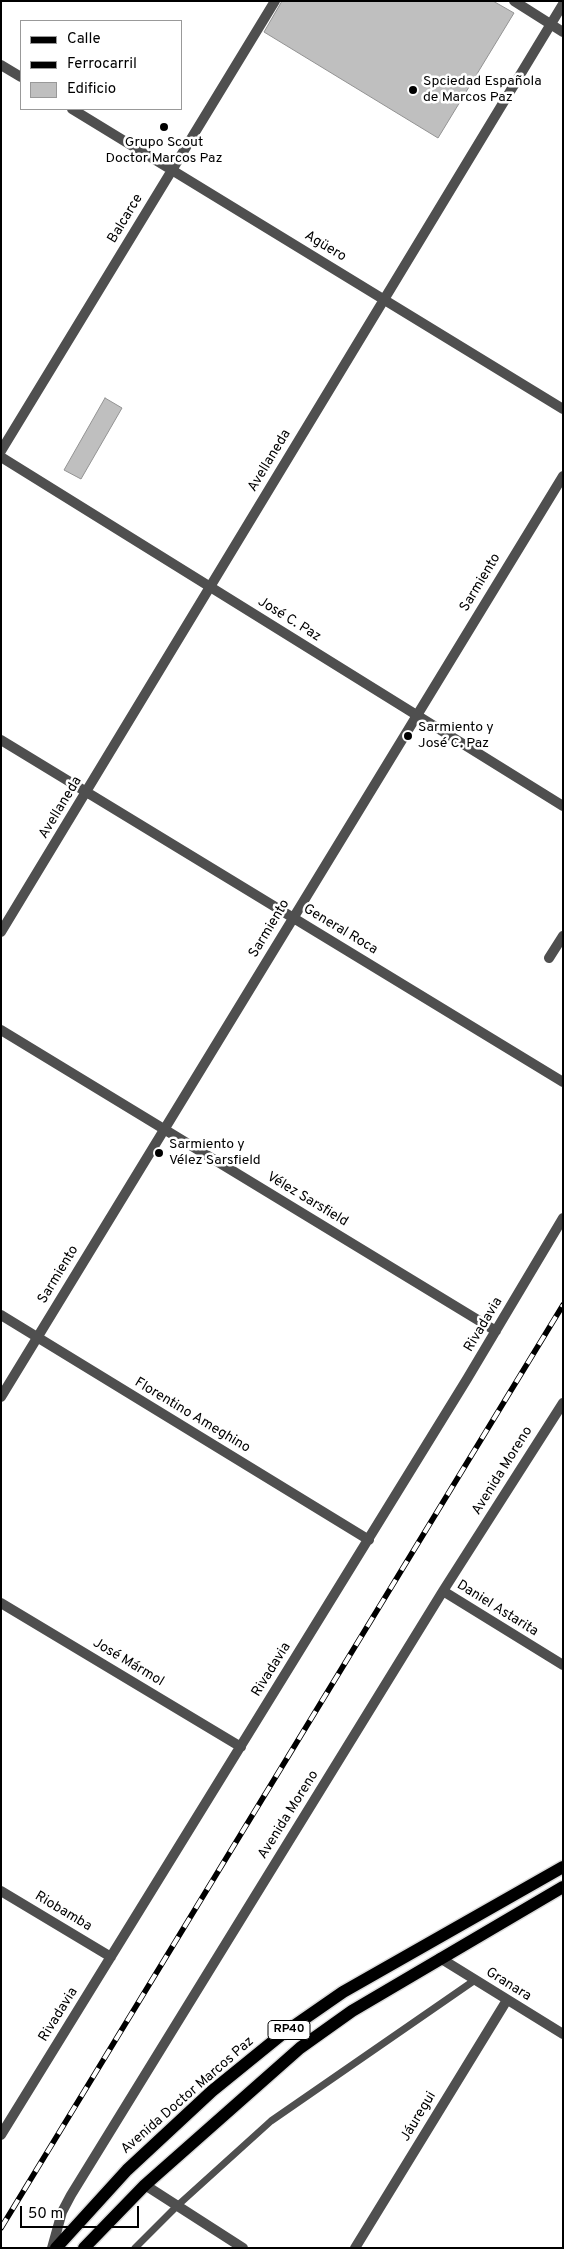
<!DOCTYPE html>
<meta charset="utf-8">
<style>
body{margin:0}
#map{position:relative;width:564px;height:2249px;overflow:hidden;background:#fff;font-family:Overpass,sans-serif}
canvas{display:block}
.frame{position:absolute;inset:0;border:2px solid #000;pointer-events:none}
.legend{position:absolute;left:20px;top:20px;width:162px;height:90px;box-sizing:border-box;background:#fff;border:1px solid #999;margin:0;padding:6px 9px;list-style:none;font-size:15px;color:#000}
.legend li{display:flex;align-items:center;gap:10px;height:25px}
.legend b{width:25px;border:1px solid #999}
.scale{position:absolute;left:20px;top:2206px;width:119px;height:22px;box-sizing:border-box;border:2px solid #000;border-top:0;padding-left:6px;font-size:15px;line-height:18px;white-space:nowrap;color:#000;-webkit-text-stroke:4px #fff;paint-order:stroke}
</style>
<div id="map">
<canvas width="564" height="2249"></canvas>
<div class="frame"></div>
<ul class="legend">
<li><b style="height:6px;background:#000"></b>Calle</li>
<li><b style="height:6px;background:#000"></b>Ferrocarril</li>
<li><b style="height:14px;background:#bfbfbf"></b>Edificio</li>
</ul>
<div class="scale">50 m</div>
</div>
<script>
const context = document.querySelector('canvas').getContext('2d');
context.lineJoin = 'round';
function fill(path, color) {
  context.fillStyle = color;
  context.fill(path, 'evenodd');
}
function poly(rows) {
  const path = new Path2D();
  for (const r of rows) {
    path.moveTo(r[0], r[1]);
    for (let i = 2; i < r.length; i += 2) path.lineTo(r[i], r[i + 1]);
  }
  return path;
}
function stroke(path, color, width, dash) {
  context.strokeStyle = color;
  context.lineWidth = width;
  context.lineCap = dash ? 'butt' : 'round';
  context.setLineDash(dash || []);
  context.stroke(path);
}
function drawText(font, color, halo, rows, align = 'center') {
  context.font = font + ' Overpass,sans-serif';
  context.lineWidth = 5;
  context.setLineDash([]);
  context.textBaseline = 'middle';
  context.strokeStyle = halo;
  context.fillStyle = color;
  for (const [text, x, y, turn = 0] of rows) {
    context.save();
    context.translate(x, y);
    context.rotate((+turn || 0) * Math.PI / 180);
    context.textAlign = isNaN(turn) ? turn : align;
    if (halo) context.strokeText(text, 0, 0);
    context.fillText(text, 0, 0);
    context.restore();
  }
}
const building = poly([
 [282,1,493,1,514,13,438,138,264,32,282,1],
 [105,398,122,408,81,479,64,470,105,398]
]);
const service = poly([
 [135,2248,177,2206,271,2121,475,1980]
]);
const minor = poly([
 [514,1,563,32],
 [1,65,21,77],
 [72,109,563,409],
 [1,451,275,1],
 [1,457,563,806],
 [1,740,563,1082],
 [1,932,563,4],
 [549,958,563,936],
 [1,1030,496,1331],
 [1,1315,369,1540],
 [1,1397,563,476],
 [443,1591,563,1665],
 [1,1603,241,1747],
 [1,1891,111,1957],
 [440,1958,563,2034],
 [1,2135,467,1379,563,1218],
 [145,2185,243,2248],
 [52,2248,62,2212,71,2195,443,1591,563,1403],
 [355,2248,507,2000]
]);
const primary = poly([
 [56,2248,127,2170,212,2091,281,2035,343,1992,563,1867],
 [84,2248,145,2185,300,2048,352,2011,563,1887]
]);
const rail = poly([
 [1,2228,563,1305]
]);
const markers = [
 [413,90,5,"#000"],
 [164,127,5,"#000"],
 [408,736,5,"#000"],
 [159,1153,5,"#000"]
];
const shields = [
 [289,2030,42]
];
const shieldNames = [
 ["RP40",289,2030]
];
const poiNames = [
 ["Spciedad Española",423,82],
 ["de Marcos Paz",423,98],
 ["Grupo Scout",164,143,"center"],
 ["Doctor Marcos Paz",164,159,"center"],
 ["Sarmiento y",418,728],
 ["José C. Paz",418,744],
 ["Sarmiento y",169,1145],
 ["Vélez Sarsfield",169,1161]
];
const streetNames = [
 ["Balcarce",126,219,-59],
 ["Agüero",325,247,31],
 ["Avellaneda",270,461,-59],
 ["Sarmiento",481,583,-59],
 ["José C. Paz",289,620,32],
 ["Avellaneda",61,808,-59],
 ["Sarmiento",270,929,-59],
 ["General Roca",340,930,31],
 ["Vélez Sarsfield",307,1200,31],
 ["Sarmiento",59,1275,-59],
 ["Rivadavia",484,1325,-59],
 ["Florentino Ameghino",192,1416,31],
 ["Avenida Moreno",503,1471,-58],
 ["Daniel Astarita",497,1609,32],
 ["José Mármol",128,1663,31],
 ["Rivadavia",272,1670,-58],
 ["Avenida Moreno",289,1815,-58],
 ["Riobamba",63,1912,31],
 ["Granara",508,1985,32],
 ["Rivadavia",59,2015,-58],
 ["Avenida Doctor Marcos Paz",188,2096,-41],
 ["Jáuregui",419,2117,-59]
];
fill(building, '#bfbfbf');
stroke(building, '#939393', 1);
stroke(primary, '#dbdbdb', 15);
stroke(service, '#4f4f4f', 7);
stroke(minor, '#4f4f4f', 10);
stroke(primary, '#000', 12);
stroke(rail, '#000', 5.5);
stroke(rail, '#fff', 4, [11]);
for (const [x, y, r, color] of markers) {
  const dot = new Path2D();
  dot.arc(x, y, r, 0, 2 * Math.PI);
  context.fillStyle = color;
  context.fill(dot);
  stroke(dot, '#fff', 2);
}
for (const [x, y, w] of shields) {
  const box = new Path2D();
  box.roundRect(x - w / 2, y - 9.5, w, 19, 4);
  context.fillStyle = '#fff';
  context.fill(box);
  stroke(box, '#000', 1);
}
drawText('bold 12px', '#000', null, shieldNames);
drawText('14px', '#000', '#fff', poiNames, 'left');
drawText('14px', '#000', '#fff', streetNames);
</script>
